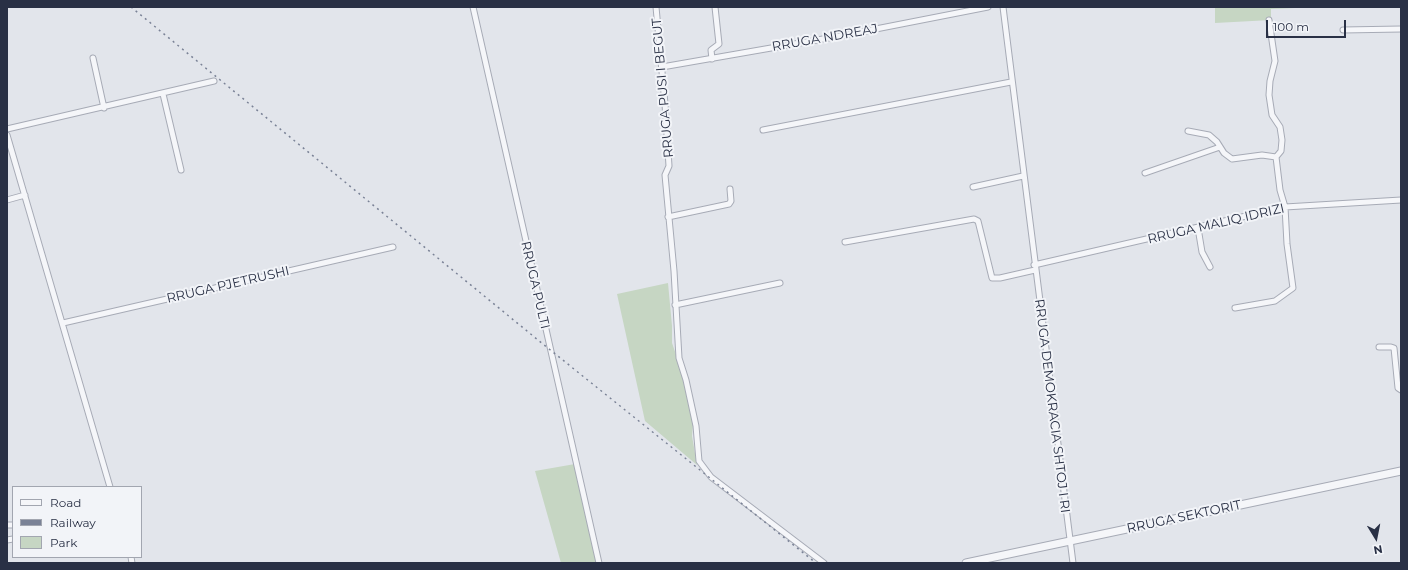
<!DOCTYPE html>
<style>
body{margin:0}
#map{position:relative;width:1408px;height:570px;overflow:hidden;background:#e2e5eb;font-family:Montserrat,sans-serif}
canvas{display:block}
.frame{position:absolute;inset:0;border:8px solid #293045;pointer-events:none}
.legend{position:absolute;left:12px;top:486px;width:130px;height:72px;box-sizing:border-box;background:#f2f4f8;border:1px solid #a2a6b0;margin:0;padding:5px 7px;list-style:none;font-size:12px;color:#293045}
.legend li{display:flex;align-items:center;gap:8px;height:20px}
.legend b{width:20px;border:1px solid #a2a6b0}
.north{position:absolute;left:1356px;top:518px;width:40px;height:40px;-webkit-text-stroke:3px #f2f4f8;paint-order:stroke;rotate:170deg;font-size:11px;font-weight:700;line-height:16px;text-align:center;color:#293045}
.north::after{content:'';display:block;margin:auto;width:14px;height:18px;background:#293045;clip-path:polygon(50% 0,100% 100%,50% 72%,0 100%)}
.scale{position:absolute;left:1266px;top:20px;width:80px;height:18px;box-sizing:border-box;border:2px solid #293045;border-top:0;padding-left:5px;font-size:12px;line-height:14px;white-space:nowrap;color:#293045;-webkit-text-stroke:3px #f2f4f8;paint-order:stroke}
</style>
<div id="map">
<canvas width="1408" height="570"></canvas>
<div class="frame"></div>
<ul class="legend">
<li><b style="height:5px;background:#f5f6f9"></b>Road</li>
<li><b style="height:5px;background:#7a8296"></b>Railway</li>
<li><b style="height:11px;background:#c6d6c3"></b>Park</li>
</ul>
<div class="north">N</div>
<div class="scale">100 m</div>
</div>
<script>
const context = document.querySelector('canvas').getContext('2d');
context.lineJoin = 'round';
function fill(path, color) {
  context.fillStyle = color;
  context.fill(path, 'evenodd');
}
function poly(rows) {
  const path = new Path2D();
  for (const r of rows) {
    path.moveTo(r[0], r[1]);
    for (let i = 2; i < r.length; i += 2) path.lineTo(r[i], r[i + 1]);
  }
  return path;
}
function stroke(path, color, width, dash) {
  context.strokeStyle = color;
  context.lineWidth = width;
  context.lineCap = dash ? 'butt' : 'round';
  context.setLineDash(dash || []);
  context.stroke(path);
}
function drawText(font, color, halo, rows, align = 'center') {
  context.font = font + ' Montserrat,sans-serif';
  context.lineWidth = 4;
  context.setLineDash([]);
  context.textBaseline = 'middle';
  context.strokeStyle = halo;
  context.fillStyle = color;
  for (const [text, x, y, turn = 0] of rows) {
    context.save();
    context.translate(x, y);
    context.rotate((+turn || 0) * Math.PI / 180);
    context.textAlign = isNaN(turn) ? turn : align;
    if (halo) context.strokeText(text, 0, 0);
    context.fillText(text, 0, 0);
    context.restore();
  }
}
const green = poly([
 [1215,7,1295,7,1295,8,1271,9,1271,20,1215,23],
 [668,283,672,326,672,343,682,372,693,424,692,436,697,465,645,421,617,294],
 [575,464,598,563,561,563,535,471]
]);
const minor = poly([
 [473,7,599,563],
 [656,7,665,104,669,166,665,175,674,271,679,358,686,380,696,426,699,461,711,477,824,563],
 [1003,7,1073,563],
 [1343,30,1401,29],
 [93,58,104,108],
 [712,59,711,50,719,44,715,7],
 [662,67,840,36,988,7],
 [163,94,181,170],
 [7,129,214,81],
 [763,130,1011,82],
 [1188,131,1209,135,1217,142,1224,153,1232,159,1262,155,1276,157],
 [7,135,110,487],
 [1145,173,1220,147],
 [973,187,1023,176],
 [7,200,25,195],
 [668,217,729,204,731,201,730,189],
 [1198,228,1202,252,1210,267],
 [845,242,974,219,978,221,992,278,1000,278,1035,270],
 [1034,265,1285,207,1401,200],
 [675,305,780,283],
 [1235,308,1275,301,1293,288,1287,244,1285,207,1280,190,1276,157,1281,151,1282,140,1280,127,1272,115,1269,95,1270,81,1275,61,1269,20],
 [63,323,393,247],
 [1379,347,1391,347,1394,348,1398,388,1401,390],
 [7,525,13,525],
 [7,540,13,539],
 [131,557,132,563]
]);
const tertiary = poly([
 [966,563,1401,471]
]);
const rail = poly([
 [131,7,549,349,816,563]
]);
const streetNames = [
 ["RRUGA NDREAJ",825,38,-10],
 ["RRUGA PUSI I BEGUT",663,88,-95],
 ["RRUGA MALIQ IDRIZI",1216,224,-13],
 ["RRUGA PJETRUSHI",228,285,-13],
 ["RRUGA PULTI",535,285,77],
 ["RRUGA DEMOKRACIA SHTOJ I RI",1052,406,83],
 ["RRUGA SEKTORIT",1184,517,-12]
];
fill(green, '#c6d6c3');
stroke(minor, '#a7abb6', 7);
stroke(tertiary, '#a7abb6', 9);
stroke(minor, '#f5f6f9', 5);
stroke(tertiary, '#f5f6f9', 7);
stroke(rail, '#7a8296', 1.5, [2, 4]);
drawText('13px', '#293045', '#f2f4f8', streetNames);
</script>
